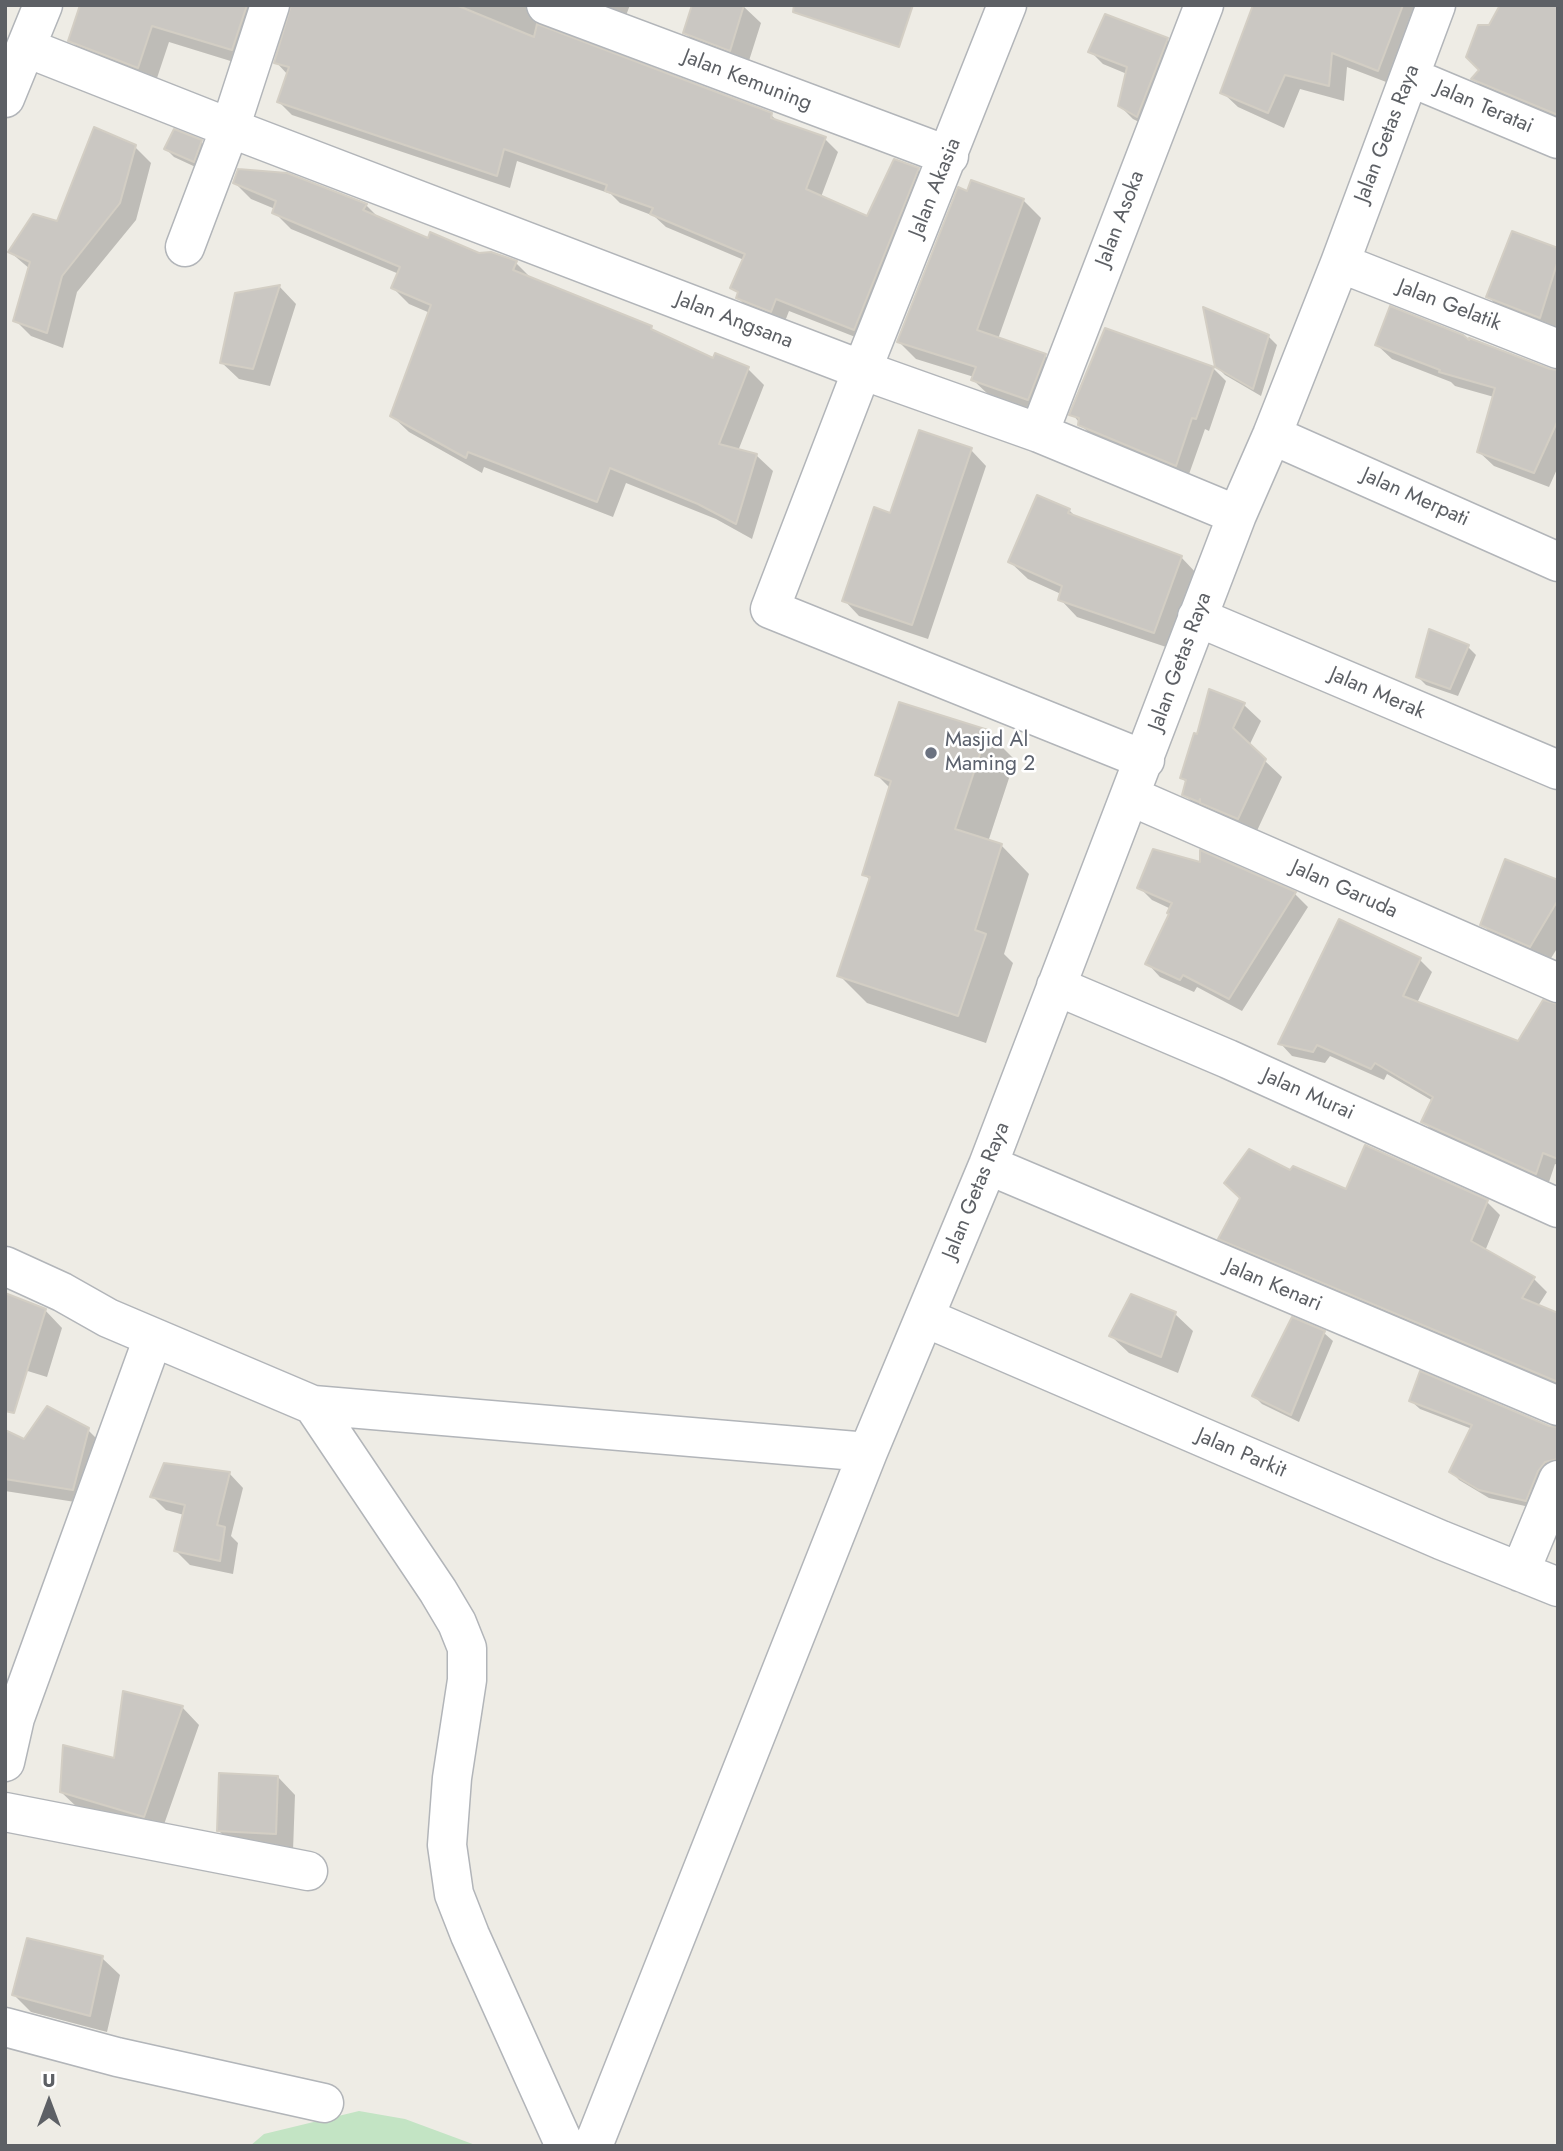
<!DOCTYPE html>
<style>
body{margin:0}
#map{position:relative;width:1563px;height:2151px;overflow:hidden;background:#eeece5;font-family:Jost,sans-serif}
canvas{display:block}
.frame{position:absolute;inset:0;border:7px solid #5d6065;pointer-events:none}
.north{position:absolute;left:14px;top:2067px;width:70px;height:70px;-webkit-text-stroke:5px #fff;paint-order:stroke;rotate:0deg;font-size:19px;font-weight:700;line-height:28px;text-align:center;color:#5d6065}
.north::after{content:'';display:block;margin:auto;width:24px;height:32px;background:#5d6065;clip-path:polygon(50% 0,100% 100%,50% 72%,0 100%)}
</style>
<div id="map">
<canvas width="1563" height="2151"></canvas>
<div class="frame"></div>
<div class="north">U</div>
</div>
<script>
const context = document.querySelector('canvas').getContext('2d');
context.lineJoin = 'round';
function fill(path, color) {
  context.fillStyle = color;
  context.fill(path, 'evenodd');
}
function poly(rows) {
  const path = new Path2D();
  for (const r of rows) {
    path.moveTo(r[0], r[1]);
    for (let i = 2; i < r.length; i += 2) path.lineTo(r[i], r[i + 1]);
  }
  return path;
}
function stroke(path, color, width, dash) {
  context.strokeStyle = color;
  context.lineWidth = width;
  context.lineCap = dash ? 'butt' : 'round';
  context.setLineDash(dash || []);
  context.stroke(path);
}
function drawText(font, color, halo, rows, align = 'center') {
  context.font = font + ' Jost,sans-serif';
  context.lineWidth = 5;
  context.setLineDash([]);
  context.textBaseline = 'middle';
  context.strokeStyle = halo;
  context.fillStyle = color;
  for (const [text, x, y, turn = 0] of rows) {
    context.save();
    context.translate(x, y);
    context.rotate((+turn || 0) * Math.PI / 180);
    context.textAlign = isNaN(turn) ? turn : align;
    if (halo) context.strokeText(text, 0, 0);
    context.fillText(text, 0, 0);
    context.restore();
  }
}
const green = poly([
 [359,2111,405,2119,478,2146,250,2146,264,2134]
]);
const shadow = poly([
 [246,5,274,5,250,67,169,42,155,84,88,58,70,40],
 [388,5,542,5,538,12,539,28,771,115,780,123,825,139,838,152,821,197,868,218,918,170,931,183,868,342,789,311,784,324,751,311,738,298,739,294,733,288,744,260,666,227,654,216,620,203,611,194,517,161,510,188,292,115,279,102,288,75,276,62],
 [590,5,630,5,625,18],
 [1255,5,1424,5,1394,85,1347,67,1344,101,1300,89,1284,128,1238,107,1222,92],
 [1558,5,1558,120,1484,89,1474,79,1481,70,1490,26],
 [743,6,761,23,747,67,703,50,685,33],
 [1167,40,1180,53,1151,128,1133,119,1120,106,1127,74,1103,64,1090,51],
 [201,142,209,150,202,170,174,157,166,149],
 [135,147,151,163,136,220,77,292,63,348,31,336,15,320,30,269,10,252,58,223],
 [235,183,366,205,380,219,429,241,516,263,533,280,651,328,657,333,714,360,748,369,764,385,738,451,756,455,773,471,752,539,716,519,626,483,613,517,484,467,482,473,409,432,392,416,430,313,409,304,393,288,399,274,291,229,274,212,275,209,251,199],
 [968,194,1023,200,1041,218,998,339,1045,356,1063,373,1046,417,991,397,973,380,974,377,916,359,899,342],
 [1558,249,1558,331,1499,308,1488,296],
 [279,286,296,304,270,386,239,379,221,362],
 [1268,336,1277,345,1261,396,1225,375,1216,366],
 [1377,345,1558,372,1558,467,1549,487,1494,466,1479,452,1494,397,1455,386,1451,382,1392,359],
 [1213,368,1226,381,1209,431,1205,429,1188,477,1093,438,1072,414],
 [971,450,986,466,928,639,859,616,844,600,891,515],
 [1069,510,1076,517,1181,557,1198,575,1172,649,1077,617,1060,599,1061,594,1028,579,1010,562],
 [1468,647,1476,655,1458,696,1426,685,1418,677],
 [1244,705,1261,721,1249,746,1282,777,1255,835,1201,811,1184,794,1187,783,1182,778],
 [987,732,1015,760,988,842,1001,845,1029,874,1004,954,1013,963,986,1043,867,1003,839,975,870,880,864,874,891,789,877,775],
 [1202,853,1295,894,1308,907,1242,1011,1197,987,1194,992,1160,977,1148,964,1171,909,1152,900,1139,887,1202,864],
 [1558,882,1558,947,1548,963,1499,942,1482,924],
 [1420,960,1432,972,1417,1003,1519,1044,1558,1008,1558,1165,1555,1164,1548,1185,1436,1134,1424,1122,1433,1101,1387,1074,1384,1080,1330,1056,1325,1063,1292,1056,1281,1044],
 [1291,1173,1347,1191,1487,1202,1500,1215,1485,1251,1534,1279,1547,1292,1538,1306,1558,1315,1558,1389,1234,1252,1220,1238],
 [45,1310,62,1328,47,1377,5,1364],
 [1175,1314,1193,1331,1178,1373,1129,1353,1111,1336],
 [1324,1333,1333,1341,1299,1422,1262,1404,1254,1396],
 [1411,1401,1558,1429,1558,1470,1534,1508,1489,1498,1459,1480,1451,1471,1472,1429,1420,1409],
 [88,1430,103,1445,88,1504,5,1491,5,1432,25,1441],
 [229,1473,243,1488,231,1536,238,1543,233,1574,190,1565,176,1551,184,1515,166,1510,152,1496],
 [182,1707,199,1725,161,1833,79,1809,61,1792,115,1760],
 [278,1777,295,1795,293,1851,236,1848,218,1830],
 [102,1958,120,1975,107,2032,31,2012,14,1995]
]);
const building = poly([
 [80,5,247,5,232,50,152,26,138,68,68,41,80,5],
 [291,5,456,5,534,37,537,24,772,113,771,118,826,137,806,189,867,216,894,159,919,168,854,330,776,299,771,312,736,298,738,292,730,288,745,254,650,214,653,208,605,191,607,185,504,149,497,176,277,102,289,67,274,63,291,5],
 [692,5,744,5,730,51,683,33,692,5],
 [794,5,913,5,899,47,793,12,794,5],
 [1253,5,1403,5,1378,71,1332,53,1329,86,1285,75,1268,113,1220,93,1253,5],
 [1500,5,1558,5,1558,115,1471,79,1479,70,1466,57,1478,25,1489,25,1500,5],
 [1105,14,1168,38,1137,117,1118,106,1127,67,1088,52,1105,14],
 [94,127,136,145,120,203,62,276,47,333,13,321,30,262,8,252,33,214,57,221,94,127],
 [174,129,202,140,194,162,164,149,174,129],
 [238,169,287,173,367,204,363,210,428,238,430,232,479,253,491,252,517,261,513,270,652,326,651,329,713,358,715,353,749,367,719,444,757,454,736,524,698,504,610,468,597,502,468,452,466,458,390,416,431,305,391,288,400,267,272,213,276,201,233,183,238,169],
 [971,180,1024,199,977,330,1046,354,1028,400,971,380,976,367,897,342,958,187,967,191,971,180],
 [1512,231,1558,248,1558,260,1540,318,1486,297,1512,231],
 [280,285,253,369,220,363,235,293,280,285],
 [1390,306,1463,335,1469,340,1469,338,1550,369,1558,370,1558,420,1534,473,1477,452,1495,388,1439,372,1440,370,1375,345,1390,306],
 [1203,307,1269,335,1253,389,1215,367,1203,307],
 [1105,328,1214,367,1196,419,1192,418,1176,466,1078,425,1079,418,1069,415,1105,328],
 [919,430,972,448,912,625,842,601,874,507,890,513,919,430],
 [1037,495,1070,509,1068,513,1182,556,1154,633,1058,600,1062,586,1008,562,1037,495],
 [1429,629,1469,645,1450,689,1416,677,1429,629],
 [1209,689,1245,703,1233,728,1266,759,1238,819,1200,803,1200,799,1199,802,1182,795,1186,780,1180,778,1194,733,1197,734,1209,689],
 [899,702,988,730,955,829,1002,844,975,930,986,934,958,1016,837,976,870,877,862,875,891,781,875,775,899,702],
 [1153,849,1200,862,1200,850,1296,892,1229,999,1183,975,1180,980,1145,964,1169,914,1167,913,1172,903,1137,888,1153,849],
 [1505,859,1558,880,1558,900,1530,947,1480,925,1505,859],
 [1339,919,1421,958,1403,996,1518,1041,1543,1000,1558,1004,1558,1159,1543,1153,1536,1174,1421,1122,1433,1097,1375,1063,1371,1069,1317,1045,1313,1052,1278,1044,1339,919],
 [1365,1145,1488,1200,1471,1241,1535,1277,1522,1298,1558,1313,1558,1382,1218,1239,1240,1198,1224,1183,1249,1149,1290,1170,1293,1166,1346,1189,1365,1145],
 [5,1293,46,1309,14,1413,5,1411,5,1293],
 [1131,1294,1176,1312,1161,1357,1109,1336,1131,1294],
 [1292,1317,1325,1331,1291,1415,1252,1396,1292,1317],
 [1420,1371,1549,1426,1558,1427,1558,1459,1545,1462,1538,1471,1526,1501,1479,1490,1449,1472,1472,1425,1409,1401,1420,1371],
 [47,1406,89,1428,73,1490,5,1479,5,1430,24,1439,47,1406],
 [164,1463,230,1472,217,1525,225,1527,220,1561,174,1551,185,1505,150,1497,164,1463],
 [123,1691,183,1706,144,1817,60,1792,63,1745,114,1758,123,1691],
 [219,1773,278,1776,276,1834,217,1831,219,1773],
 [27,1938,103,1956,90,2016,12,1995,27,1938]
]);
const minor = poly([
 [546,5,949,156],
 [1007,5,862,370,770,609,1145,760],
 [27,48,230,128,862,370,1039,433,1237,515],
 [1410,77,1558,139],
 [5,98,43,5],
 [185,247,230,128,270,5],
 [1340,263,1558,349],
 [1039,433,1204,5],
 [1272,435,1558,562],
 [1197,617,1558,770],
 [1130,796,1558,983],
 [1056,986,1228,1059,1558,1208],
 [988,1165,1558,1406],
 [5,1266,62,1292,108,1318,313,1405,868,1452],
 [926,1318,1441,1540,1558,1587],
 [313,1405,438,1591,457,1623,467,1648,467,1680,452,1778,447,1845,454,1894,470,1935,565,2146],
 [1520,1572,1558,1480],
 [5,1716,15,1718,153,1338],
 [5,1762,15,1718],
 [5,1812,308,1871],
 [5,2027,117,2057,324,2103],
 [593,2146,868,1452,988,1165,1237,515,1272,435,1340,263,1436,5]
]);
const markers = [
 [931,753,7,"#6b7280"]
];
const streetNames = [
 ["Jalan Kemuning",747,81,21],
 ["Jalan Teratai",1484,108,23],
 ["Jalan Getas Raya",1388,134,-69],
 ["Jalan Akasia",936,188,-68],
 ["Jalan Asoka",1121,219,-69],
 ["Jalan Gelatik",1449,306,21],
 ["Jalan Angsana",734,321,21],
 ["Jalan Merpati",1415,498,24],
 ["Jalan Getas Raya",1181,662,-70],
 ["Jalan Merak",1377,694,23],
 ["Jalan Garuda",1344,890,24],
 ["Jalan Murai",1308,1095,24],
 ["Jalan Getas Raya",977,1191,-68],
 ["Jalan Kenari",1273,1286,23],
 ["Jalan Parkit",1241,1454,23]
];
const worshipNames = [
 ["Masjid Al",945,741],
 ["Maming 2",945,765]
];
fill(green, '#c3e4c4');
fill(shadow, '#0003');
fill(building, '#cac7c2');
stroke(building, '#d3cec4', 2);
stroke(minor, '#b2b5b9', 41);
stroke(minor, '#fff', 38);
for (const [x, y, r, color] of markers) {
  const dot = new Path2D();
  dot.arc(x, y, r, 0, 2 * Math.PI);
  context.fillStyle = color;
  context.fill(dot);
  stroke(dot, '#fff', 2.5);
}
drawText('21px', '#5d6065', '#fff', streetNames);
drawText('21px', '#5b616d', '#fff', worshipNames, 'left');
</script>
